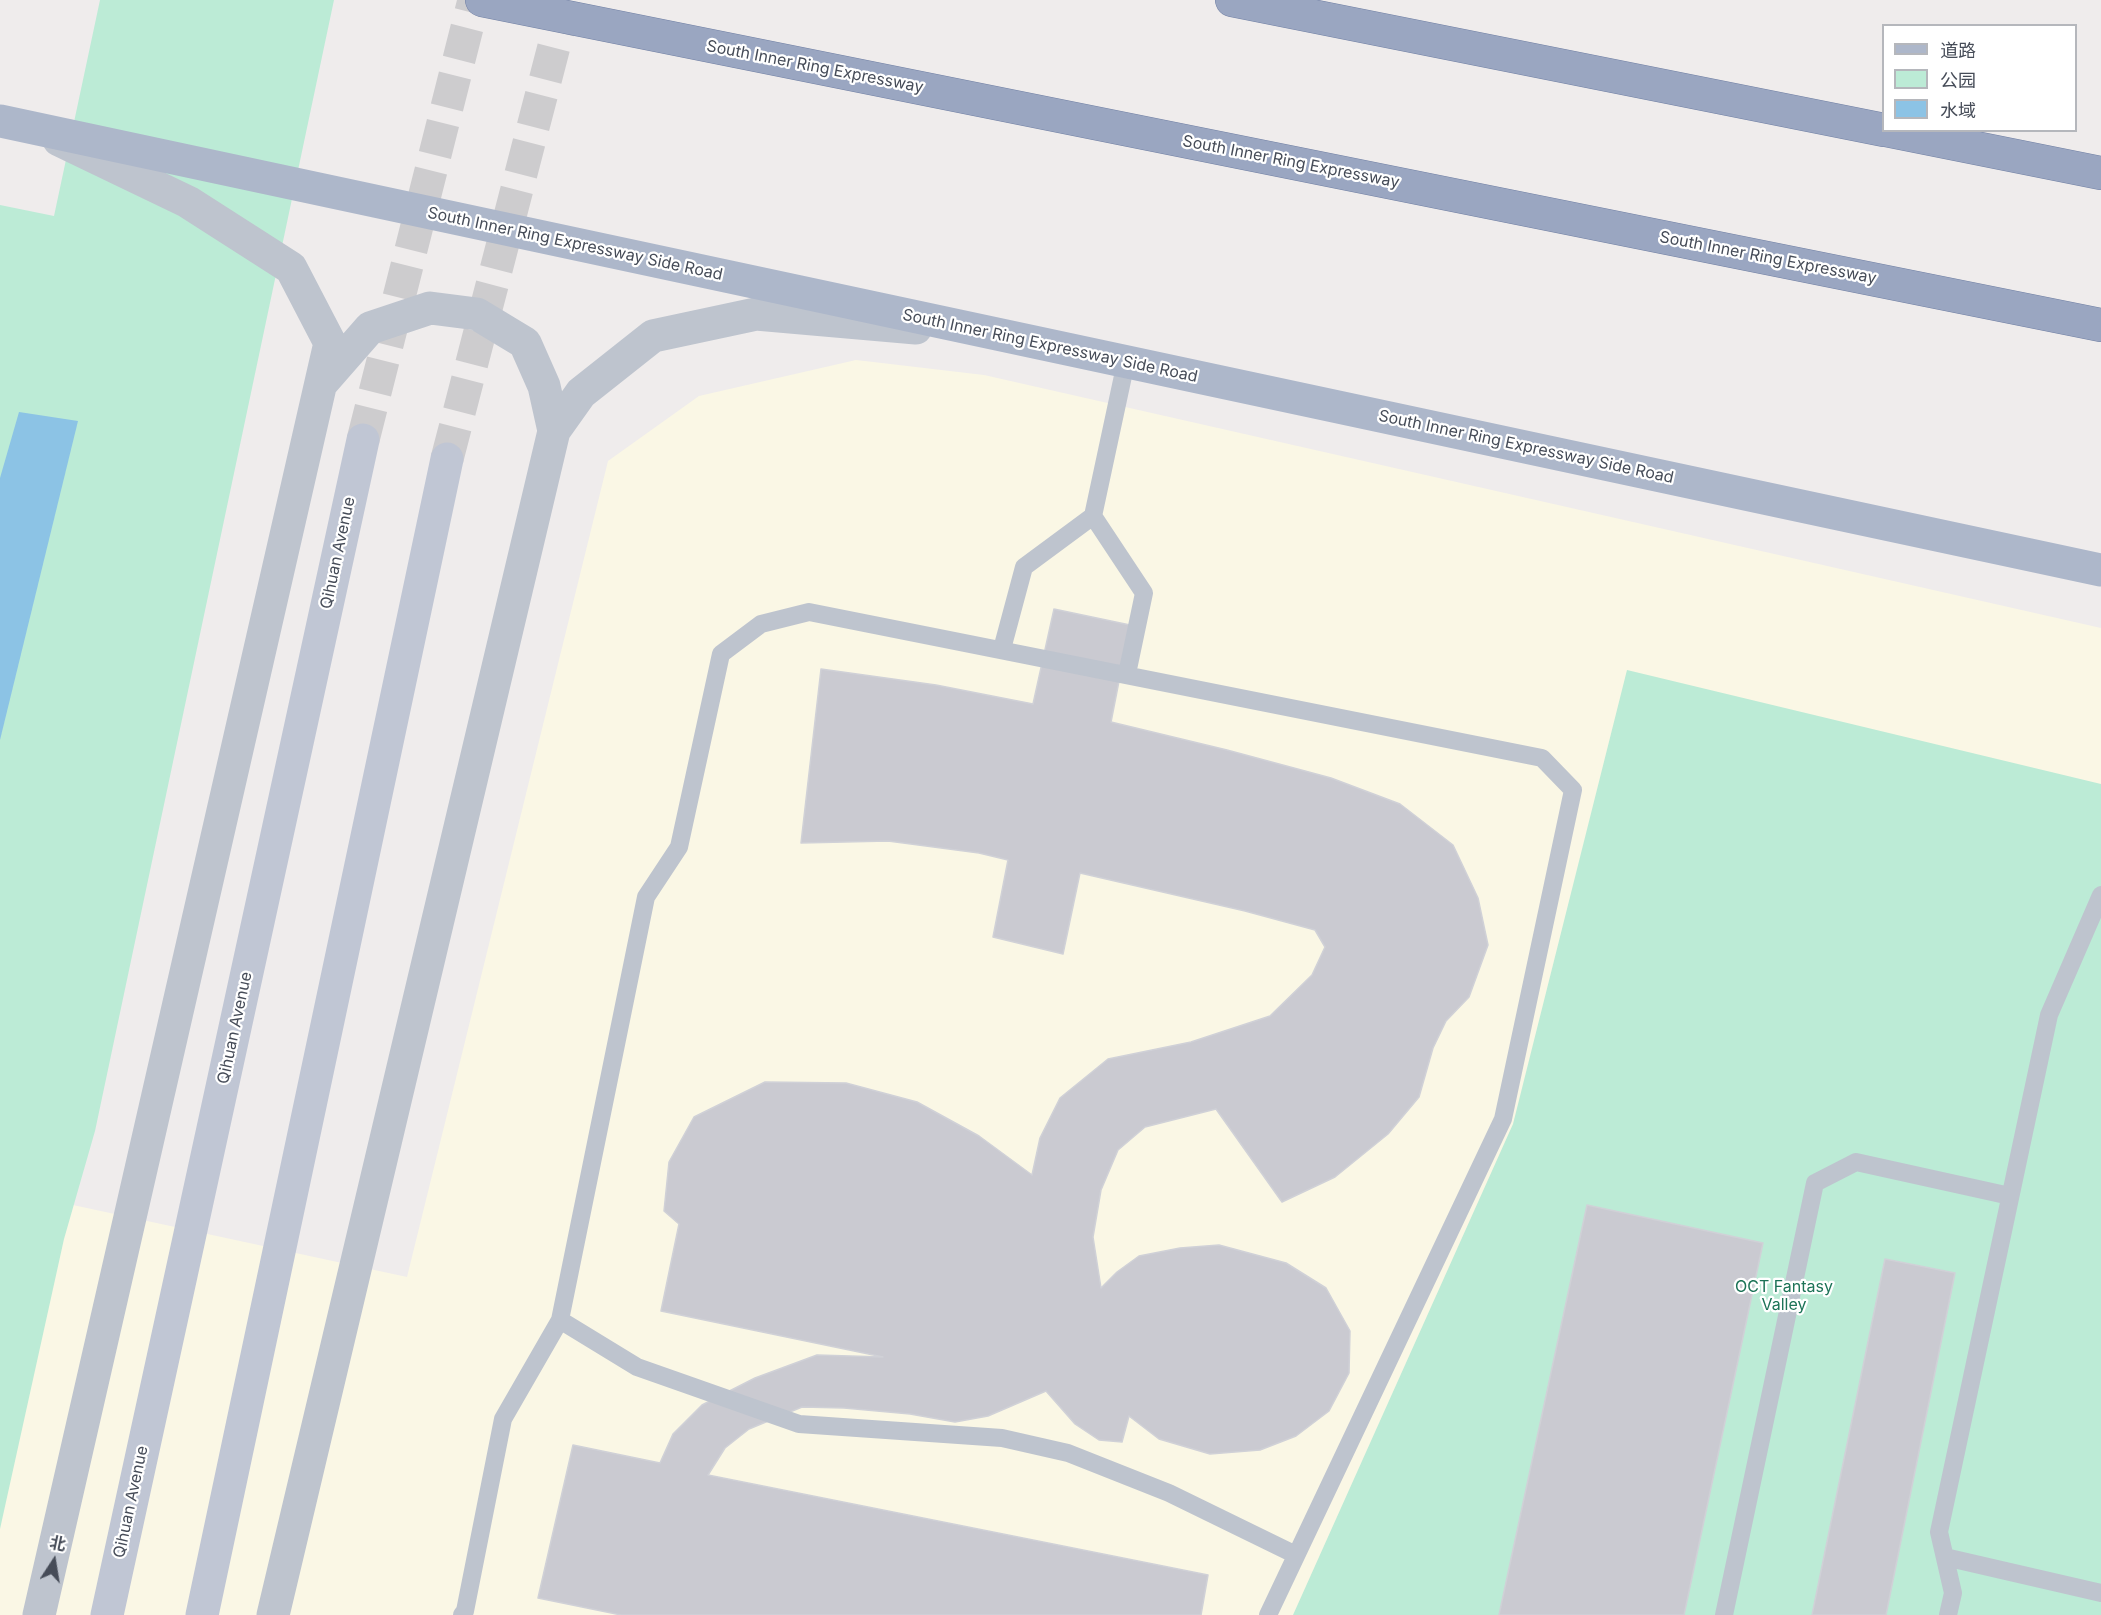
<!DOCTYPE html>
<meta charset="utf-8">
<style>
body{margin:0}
#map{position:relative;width:2101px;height:1615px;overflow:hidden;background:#efecec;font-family:Inter,"Noto Sans SC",sans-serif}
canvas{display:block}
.legend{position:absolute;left:1882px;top:24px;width:195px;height:108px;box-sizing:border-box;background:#fff;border:2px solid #b5b7bc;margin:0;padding:8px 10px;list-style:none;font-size:18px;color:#464c58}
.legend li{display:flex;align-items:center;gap:12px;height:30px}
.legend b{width:30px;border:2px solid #b5b7bc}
.north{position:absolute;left:24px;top:1531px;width:60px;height:60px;-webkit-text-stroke:4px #fff;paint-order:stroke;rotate:12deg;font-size:16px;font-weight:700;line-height:24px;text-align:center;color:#464c58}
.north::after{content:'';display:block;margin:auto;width:21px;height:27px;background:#464c58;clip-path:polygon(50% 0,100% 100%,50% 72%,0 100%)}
</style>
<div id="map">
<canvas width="2101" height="1615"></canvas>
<ul class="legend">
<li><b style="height:8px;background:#adb7ca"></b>道路</li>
<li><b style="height:16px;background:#bcebd6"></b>公园</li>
<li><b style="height:16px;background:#8cc3e5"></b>水域</li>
</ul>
<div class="north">北</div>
</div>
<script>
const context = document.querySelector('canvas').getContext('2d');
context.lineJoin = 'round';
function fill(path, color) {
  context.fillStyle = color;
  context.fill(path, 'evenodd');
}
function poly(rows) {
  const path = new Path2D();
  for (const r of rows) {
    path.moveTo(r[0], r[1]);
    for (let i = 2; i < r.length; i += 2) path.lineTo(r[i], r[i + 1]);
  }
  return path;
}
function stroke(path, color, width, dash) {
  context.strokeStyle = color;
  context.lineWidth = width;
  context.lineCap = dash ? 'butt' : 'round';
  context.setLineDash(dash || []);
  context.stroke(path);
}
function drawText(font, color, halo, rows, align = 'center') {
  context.font = font + ' Inter,sans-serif';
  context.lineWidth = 4.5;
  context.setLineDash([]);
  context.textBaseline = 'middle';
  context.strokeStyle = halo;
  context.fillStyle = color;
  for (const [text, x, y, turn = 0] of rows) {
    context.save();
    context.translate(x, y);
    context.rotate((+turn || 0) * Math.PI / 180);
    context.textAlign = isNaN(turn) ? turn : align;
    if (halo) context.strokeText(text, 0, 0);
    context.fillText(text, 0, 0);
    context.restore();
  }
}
const commercial = poly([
 [856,360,984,375,2101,628,2101,1615,0,1615,0,1196,59,1202,407,1277,608,461,699,396]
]);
const green = poly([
 [100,0,334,0,95,1131,64,1239,0,1529,0,205,54,216],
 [1627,670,2101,784,2101,1615,1293,1615,1513,1124]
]);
const water = poly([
 [19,412,78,421,0,740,0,478]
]);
const building = poly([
 [1054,609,1130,625,1111,722,1227,750,1331,778,1400,804,1453,845,1478,898,1488,945,1469,997,1446,1021,1433,1048,1419,1097,1388,1134,1335,1177,1282,1202,1216,1109,1145,1127,1118,1150,1101,1190,1093,1237,1101,1288,1117,1272,1139,1256,1180,1248,1219,1245,1286,1263,1326,1288,1350,1331,1349,1373,1329,1411,1296,1436,1260,1450,1210,1454,1159,1439,1129,1416,1122,1442,1099,1440,1075,1424,1046,1391,988,1416,955,1422,910,1414,844,1408,802,1407,749,1429,725,1448,708,1475,1208,1575,1201,1615,621,1615,538,1598,573,1445,660,1463,673,1434,702,1405,755,1378,817,1355,883,1357,661,1311,679,1224,664,1211,669,1162,694,1117,765,1082,846,1083,917,1102,979,1136,1032,1175,1040,1138,1060,1098,1108,1059,1191,1042,1270,1016,1312,975,1325,947,1315,930,1245,911,1080,873,1063,954,993,937,1008,860,979,853,888,841,801,843,821,669,936,685,1033,704,1054,609],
 [1587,1205,1763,1243,1684,1615,1499,1615,1587,1205],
 [1885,1259,1955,1273,1886,1615,1812,1615,1885,1259]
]);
const secondaryTunnel = poly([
 [363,440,474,0],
 [447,459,566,0]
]);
const service = poly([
 [1093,516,1126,362],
 [1002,649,1024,567,1093,516,1144,593,1127,674],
 [560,1320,637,1367,799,1424,1002,1438,1068,1453,1169,1493,1296,1555],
 [1945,1557,2101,1593],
 [462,1615,465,1611,503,1419,560,1320,646,897,679,847,721,654,761,624,809,612,1542,758,1573,790,1503,1119,1268,1615],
 [1724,1615,1815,1183,1856,1162,2010,1196],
 [1948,1615,1953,1593,1939,1532,2049,1015,2101,895]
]);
const tertiary = poly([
 [321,384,370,328,430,308,477,314,525,343,544,386,554,431],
 [39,1615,330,343,291,268,188,202,59,140],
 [273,1615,554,431,581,393,653,336,756,314,916,328]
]);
const secondary = poly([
 [107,1615,363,440],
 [202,1615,447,459]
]);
const primary = poly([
 [0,121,2101,570]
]);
const trunk = poly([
 [482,0,2101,325],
 [1232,0,1884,130],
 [1886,130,2101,173]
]);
const streetNames = [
 ["South Inner Ring Expressway",815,67,11],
 ["South Inner Ring Expressway",1291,162,11],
 ["South Inner Ring Expressway Side Road",575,244,12],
 ["South Inner Ring Expressway",1768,258,11],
 ["South Inner Ring Expressway Side Road",1050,346,12],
 ["South Inner Ring Expressway Side Road",1526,447,12],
 ["Qihuan Avenue",338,553,-78],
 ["Qihuan Avenue",235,1028,-78],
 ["Qihuan Avenue",131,1502,-78]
];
const parkNames = [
 ["OCT Fantasy",1784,1287],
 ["Valley",1784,1305]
];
fill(commercial, '#faf7e5');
fill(green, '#bcebd6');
fill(water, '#8cc3e5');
fill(building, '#cacad1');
stroke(building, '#d0d1d7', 1.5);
stroke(secondaryTunnel, '#cdccce', 33, [33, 16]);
stroke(trunk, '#7281a4', 34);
stroke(service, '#bec4ce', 18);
stroke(tertiary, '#bec4ce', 33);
stroke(secondary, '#c0c6d4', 33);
stroke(primary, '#adb7ca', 33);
stroke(trunk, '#9aa6c1', 33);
drawText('16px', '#464c58', '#fff', streetNames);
drawText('16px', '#1c7357', '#fff', parkNames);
</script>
